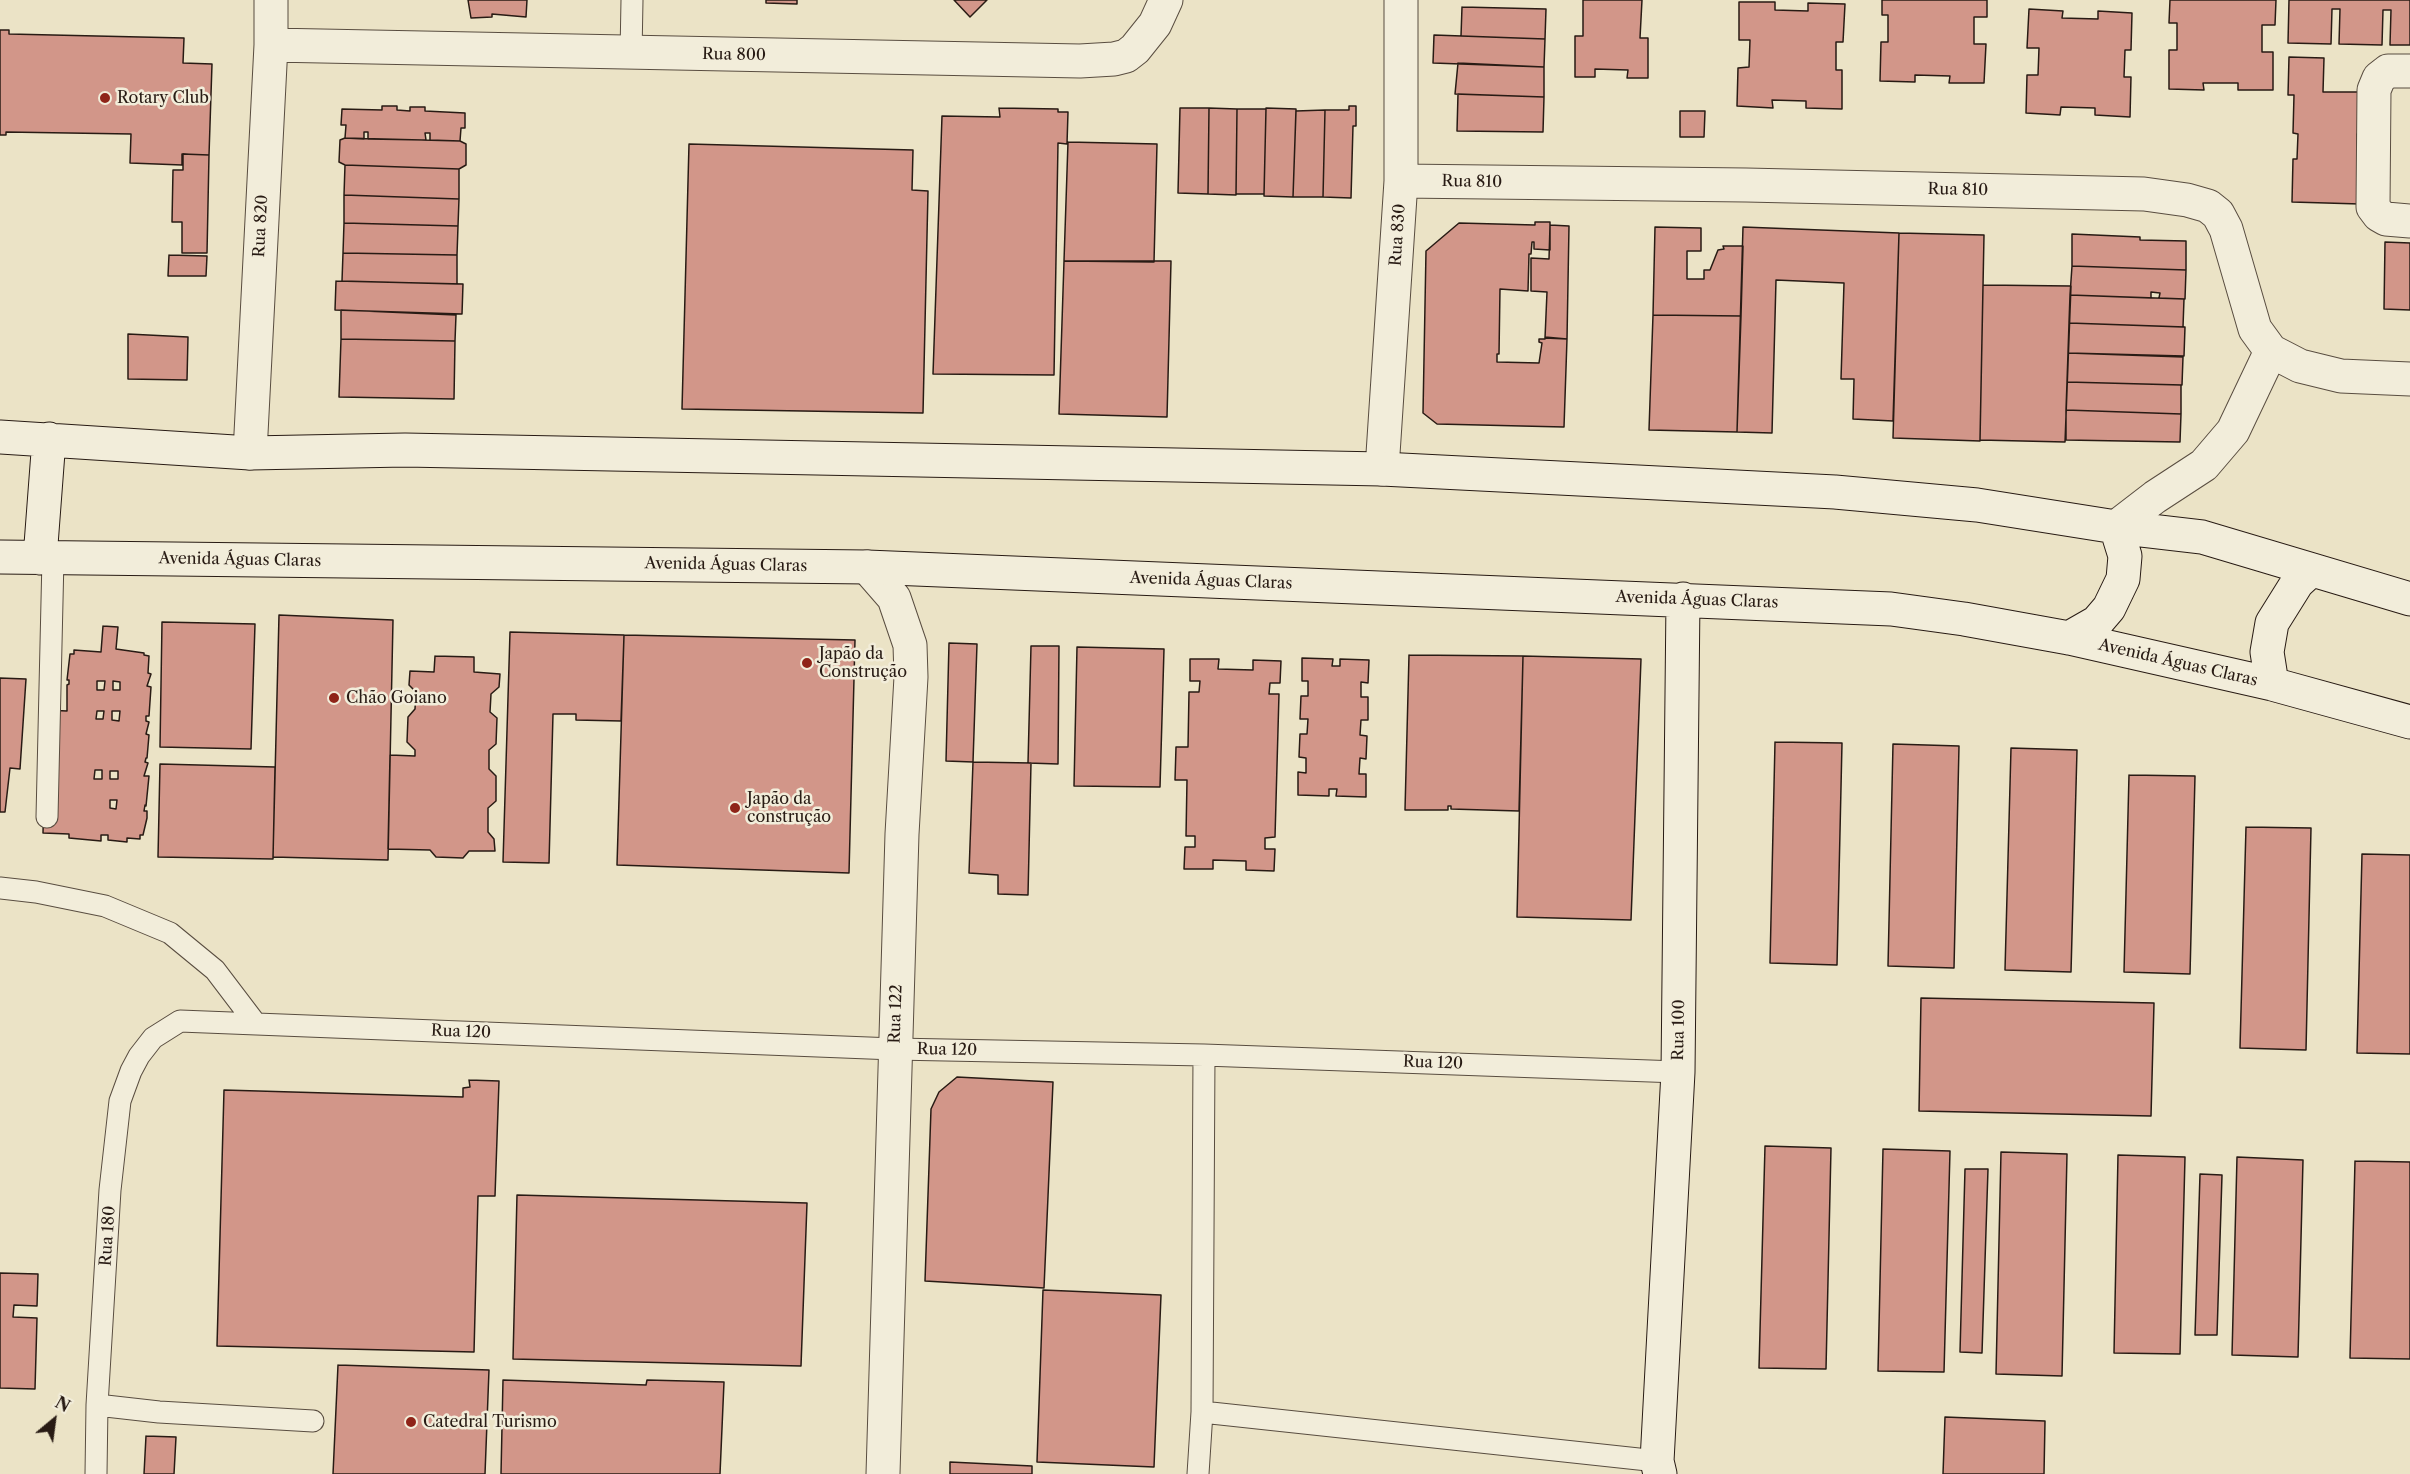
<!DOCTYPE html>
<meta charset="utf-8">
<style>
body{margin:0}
#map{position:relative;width:2410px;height:1474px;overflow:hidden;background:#ebe3c6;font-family:"Libre Caslon Text",serif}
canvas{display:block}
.north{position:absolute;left:24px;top:1390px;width:60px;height:60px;-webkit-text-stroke:4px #f2edda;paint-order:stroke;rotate:29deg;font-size:16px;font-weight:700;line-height:24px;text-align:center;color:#281b14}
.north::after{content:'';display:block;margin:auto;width:21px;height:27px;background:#281b14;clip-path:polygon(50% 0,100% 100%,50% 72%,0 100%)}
</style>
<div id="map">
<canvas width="2410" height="1474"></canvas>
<div class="north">N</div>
</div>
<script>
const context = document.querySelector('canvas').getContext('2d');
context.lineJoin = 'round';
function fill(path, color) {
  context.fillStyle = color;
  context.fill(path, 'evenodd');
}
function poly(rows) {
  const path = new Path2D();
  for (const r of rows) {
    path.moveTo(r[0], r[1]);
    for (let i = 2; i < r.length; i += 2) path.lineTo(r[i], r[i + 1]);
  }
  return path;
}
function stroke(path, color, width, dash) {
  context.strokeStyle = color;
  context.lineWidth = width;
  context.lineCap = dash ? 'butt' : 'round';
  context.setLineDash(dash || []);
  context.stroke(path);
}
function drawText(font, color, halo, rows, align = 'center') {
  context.font = font + ' "Libre Caslon Text",serif';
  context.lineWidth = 5;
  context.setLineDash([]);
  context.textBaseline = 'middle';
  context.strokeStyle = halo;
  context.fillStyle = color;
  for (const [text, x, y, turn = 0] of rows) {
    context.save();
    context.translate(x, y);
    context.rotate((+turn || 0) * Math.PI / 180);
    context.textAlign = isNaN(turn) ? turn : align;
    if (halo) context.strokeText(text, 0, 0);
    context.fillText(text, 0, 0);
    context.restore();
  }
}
const building = poly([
 [468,0,527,0,526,17,492,14,492,17,471,18,468,0],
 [766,0,797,0,797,4,766,3,766,0],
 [954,0,987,0,970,17,954,0],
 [1583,0,1642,0,1640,38,1648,38,1648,78,1627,78,1628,70,1595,69,1595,77,1575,77,1575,36,1583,36,1583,0],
 [1882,0,1987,0,1987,17,1974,17,1974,44,1986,44,1984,83,1949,83,1950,76,1915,75,1915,82,1880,81,1881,42,1888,42,1888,15,1882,15,1882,0],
 [2170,0,2276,0,2275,25,2262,25,2262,52,2273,52,2273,90,2238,90,2238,83,2203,83,2204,90,2169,89,2169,50,2177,50,2177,23,2169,23,2170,0],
 [2289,0,2410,0,2410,45,2390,45,2391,10,2383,10,2382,45,2339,44,2340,9,2332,9,2331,44,2288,43,2289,0],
 [1739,2,1775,2,1775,10,1808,11,1808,3,1845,4,1843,42,1836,42,1836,70,1842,70,1842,109,1806,108,1806,101,1772,100,1773,108,1737,106,1738,68,1749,67,1750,40,1739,40,1739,2],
 [1462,7,1546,9,1545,39,1461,36,1462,7],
 [2029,9,2063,11,2062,18,2098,19,2098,11,2132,13,2131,50,2125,50,2124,77,2131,77,2130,117,2095,115,2095,108,2061,107,2060,115,2026,113,2027,75,2038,75,2039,48,2027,48,2029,9],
 [0,30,9,30,9,34,184,38,183,63,212,64,209,155,182,154,182,165,130,163,131,134,6,132,6,135,0,135,0,30],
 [1434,35,1545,39,1544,67,1433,63,1434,35],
 [2289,57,2324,58,2323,92,2361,92,2361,135,2357,134,2357,161,2361,161,2360,204,2292,202,2293,159,2297,159,2298,134,2293,133,2294,95,2288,95,2289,57],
 [1458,63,1544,67,1544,97,1455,94,1458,63],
 [1458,94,1544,97,1543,132,1457,131,1458,94],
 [382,106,397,106,397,110,410,111,410,107,425,107,425,111,465,113,465,128,461,128,460,141,430,140,430,133,425,133,426,140,368,139,368,132,364,132,364,139,345,138,346,125,341,125,342,109,382,110,382,106],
 [1349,106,1356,106,1356,126,1353,126,1351,198,1323,197,1325,110,1349,110,1349,106],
 [999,108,1058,109,1058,112,1068,112,1067,144,1058,143,1054,375,933,374,942,116,1000,117,999,108],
 [1180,108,1209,108,1208,194,1178,193,1180,108],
 [1209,108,1237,109,1236,195,1208,194,1209,108],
 [1266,108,1296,109,1293,197,1264,196,1266,108],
 [1237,109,1266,109,1264,194,1236,194,1237,109],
 [1325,110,1323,197,1293,197,1296,111,1325,110],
 [1680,111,1705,111,1704,137,1680,137,1680,111],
 [345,138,460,141,466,144,466,165,459,169,345,165,339,162,340,140,345,138],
 [1068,142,1157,144,1154,262,1064,261,1068,142],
 [689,144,913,150,912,190,928,191,923,413,682,409,689,144],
 [183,154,209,155,207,253,182,253,182,222,172,222,173,170,183,170,183,154],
 [345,165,459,169,459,199,344,195,345,165],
 [344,195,459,199,458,226,344,223,344,195],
 [1535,222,1550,222,1550,250,1534,249,1534,242,1532,242,1531,254,1529,254,1528,291,1500,289,1499,354,1497,354,1497,362,1539,363,1542,343,1539,342,1539,339,1545,339,1545,337,1567,339,1564,427,1437,424,1423,413,1426,251,1459,223,1535,225,1535,222],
 [344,223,458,226,457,255,343,253,344,223],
 [1550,225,1569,226,1567,339,1545,338,1547,292,1531,291,1531,258,1549,259,1550,225],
 [1655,227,1701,228,1701,251,1687,251,1687,279,1704,279,1704,270,1710,270,1718,250,1724,249,1723,246,1743,246,1741,316,1653,315,1655,227],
 [1743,227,1899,233,1893,421,1853,419,1854,379,1841,379,1844,283,1776,280,1772,433,1737,432,1743,227],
 [1899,233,1984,235,1980,441,1893,438,1899,233],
 [2072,234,2140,237,2140,240,2186,241,2186,270,2072,266,2072,234],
 [2385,242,2410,243,2410,310,2384,309,2385,242],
 [343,253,457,255,457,284,342,281,343,253],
 [169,255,207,256,206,276,168,276,169,255],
 [1064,261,1171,261,1167,417,1059,414,1064,261],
 [2072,266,2186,270,2185,299,2159,298,2160,293,2151,292,2151,298,2070,295,2072,266],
 [336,281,463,284,462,314,335,310,336,281],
 [1983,285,2071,286,2065,442,1980,440,1983,285],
 [2070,295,2184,299,2183,327,2069,323,2070,295],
 [341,310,456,315,455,341,341,339,341,310],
 [1653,315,1741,316,1737,432,1649,430,1653,315],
 [2069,323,2185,327,2184,356,2068,353,2069,323],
 [128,334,188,337,187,380,128,379,128,334],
 [341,339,455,341,454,399,339,397,341,339],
 [2068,353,2183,357,2182,385,2067,382,2068,353],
 [2067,382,2181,385,2181,414,2066,410,2067,382],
 [2066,410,2181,414,2180,442,2066,440,2066,410],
 [279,615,393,620,388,860,273,857,279,615],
 [162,622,255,624,251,749,160,747,162,622],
 [103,626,118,627,116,649,144,653,144,655,149,656,148,673,151,674,147,686,151,687,149,716,146,716,146,721,149,722,146,734,149,735,147,758,146,758,145,762,148,763,144,776,149,776,146,806,145,805,144,811,147,811,147,818,143,835,140,835,140,839,127,838,127,842,108,840,108,835,101,835,101,841,69,838,69,834,43,833,46,710,67,711,67,685,69,684,69,680,67,680,70,654,74,654,74,650,101,652,103,626],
 [97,681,105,681,104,690,97,690,97,681],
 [113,681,120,682,120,690,113,690,113,681],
 [97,711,104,711,103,719,96,719,97,711],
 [112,711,120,711,119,721,112,720,112,711],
 [95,770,102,770,102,779,94,779,95,770],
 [110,771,118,771,118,779,110,779,110,771],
 [110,800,117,800,116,809,110,808,110,800],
 [510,632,624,635,621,721,576,720,576,714,553,714,549,863,503,862,510,632],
 [624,635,855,640,849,873,617,865,624,635],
 [949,643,977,644,973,762,946,761,949,643],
 [1031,646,1059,646,1058,764,1028,763,1031,646],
 [1077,647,1164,649,1160,787,1074,786,1077,647],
 [1409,655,1523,656,1519,811,1451,809,1451,806,1448,806,1448,810,1405,810,1409,655],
 [435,656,474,657,474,672,500,674,499,687,491,694,490,712,497,718,496,744,489,750,489,769,496,776,496,801,488,808,488,832,494,839,495,851,469,851,463,858,436,857,430,850,388,849,390,755,415,756,415,750,407,742,408,717,415,709,416,692,409,685,410,671,434,672,435,656],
 [1523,656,1641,659,1631,920,1517,917,1523,656],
 [1302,658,1333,659,1332,666,1340,666,1340,659,1369,660,1368,683,1361,682,1361,697,1368,697,1368,720,1361,720,1360,735,1367,736,1366,759,1360,758,1359,774,1366,774,1366,797,1336,796,1337,789,1329,789,1329,796,1298,795,1298,772,1306,773,1306,758,1299,757,1300,734,1307,734,1308,719,1300,719,1301,696,1308,696,1308,681,1302,681,1302,658],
 [1190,659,1219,659,1218,669,1253,670,1253,660,1281,661,1280,683,1270,683,1269,694,1279,694,1275,837,1265,838,1265,849,1275,849,1274,871,1246,870,1246,861,1213,860,1213,869,1184,869,1185,847,1195,847,1195,836,1186,836,1187,780,1175,780,1176,747,1188,747,1189,692,1199,692,1200,681,1190,681,1190,659],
 [0,678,26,679,20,769,10,768,5,812,0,812,0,678],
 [1775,742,1842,743,1837,965,1770,963,1775,742],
 [1893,744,1959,746,1954,968,1888,966,1893,744],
 [2011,748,2077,750,2071,972,2005,970,2011,748],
 [973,762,1031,763,1028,895,998,894,998,875,969,873,973,762],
 [160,764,275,767,273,859,158,857,160,764],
 [2129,775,2195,776,2190,974,2124,972,2129,775],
 [2246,827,2311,828,2306,1050,2240,1048,2246,827],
 [2362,854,2410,855,2410,1054,2357,1053,2362,854],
 [1921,998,2154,1003,2151,1116,1919,1111,1921,998],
 [957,1077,1053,1082,1044,1288,925,1281,931,1109,939,1092,957,1077],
 [469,1080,499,1081,495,1196,478,1196,474,1352,217,1346,224,1090,463,1097,463,1088,470,1087,469,1080],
 [1765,1146,1831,1148,1826,1369,1759,1368,1765,1146],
 [1883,1149,1950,1151,1944,1372,1878,1371,1883,1149],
 [2001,1152,2067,1154,2062,1376,1996,1374,2001,1152],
 [2118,1155,2185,1157,2180,1354,2114,1353,2118,1155],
 [2237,1157,2303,1160,2298,1357,2232,1355,2237,1157],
 [2355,1161,2410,1162,2410,1359,2350,1358,2355,1161],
 [1965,1169,1988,1169,1982,1353,1960,1352,1965,1169],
 [2200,1174,2222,1175,2217,1335,2195,1335,2200,1174],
 [517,1195,807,1203,801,1366,513,1359,517,1195],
 [0,1273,38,1274,37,1306,14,1305,13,1317,37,1318,35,1389,0,1388,0,1273],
 [1043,1290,1161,1295,1154,1467,1037,1462,1043,1290],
 [338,1365,489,1370,485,1474,333,1474,338,1365],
 [503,1380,646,1385,647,1380,724,1382,720,1474,501,1474,503,1380],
 [1945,1417,2045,1421,2044,1474,1943,1474,1945,1417],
 [146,1436,176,1437,174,1474,144,1474,146,1436],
 [950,1462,1032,1466,1032,1474,950,1474,950,1462]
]);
const lane = poly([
 [631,54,632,0],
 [47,817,53,558],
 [0,888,36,892,105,906,170,933,215,970,256,1024],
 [97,1405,159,1412,313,1421],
 [1202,1412,1657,1461],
 [96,1474,97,1405,110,1190,120,1101,131,1071,139,1056,153,1038,180,1021,894,1049,1204,1055,1678,1072],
 [1198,1474,1202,1412,1204,1055]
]);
const street = poly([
 [271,45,1080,61,1114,59,1126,56,1135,49,1155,24,1166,0],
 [2410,71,2388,71,2379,78,2374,90,2373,207,2379,215,2386,219,2410,221],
 [1401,181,1746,185,2144,194,2187,200,2208,206,2218,214,2226,229,2255,329,2271,351,2300,366,2341,376,2410,379],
 [250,453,271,45,271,0],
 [1382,469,1401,181,1401,0],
 [2116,527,2155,497,2204,465,2233,431,2271,351],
 [867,567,894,598,910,645,911,677,902,834,883,1474]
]);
const secondary = poly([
 [0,437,250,453,405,450,1382,469,1835,492,1977,505,2116,527,2202,537,2410,599],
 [0,557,867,567,1891,609,1964,619,2069,638,2272,684,2410,722],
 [40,558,49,439],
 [2069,638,2097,622,2109,608,2123,579,2125,556,2116,527],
 [2272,684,2267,652,2272,623,2297,583,2310,571],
 [1660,1474,1657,1461,1678,1072,1683,599]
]);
const markers = [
 [105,98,6,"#8f2418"],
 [807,663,6,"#8f2418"],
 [334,698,6,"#8f2418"],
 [735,808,6,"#8f2418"],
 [411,1422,6,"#8f2418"]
];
const streetNames = [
 ["Rua 800",734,55,1],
 ["Rua 810",1472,182,1],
 ["Rua 810",1958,190,1],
 ["Rua 820",261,226,-87],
 ["Rua 830",1398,235,-86],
 ["Avenida Águas Claras",240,560,1],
 ["Avenida Águas Claras",726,565,1],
 ["Avenida Águas Claras",1211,581,2],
 ["Avenida Águas Claras",1697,600,2],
 ["Avenida Águas Claras",2178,663,13],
 ["Rua 122",896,1014,-88],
 ["Rua 100",1679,1030,-89],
 ["Rua 120",461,1032,2],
 ["Rua 120",947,1050,1],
 ["Rua 120",1433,1063,2],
 ["Rua 180",108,1236,-86]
];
const poiNames = [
 ["Rotary Club",117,98],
 ["Japão da",819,654],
 ["Construção",819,672],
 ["Chão Goiano",346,698],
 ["Japão da",747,799],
 ["construção",747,817],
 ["Catedral Turismo",423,1422]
];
fill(building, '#d29689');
stroke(building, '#281b14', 1.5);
stroke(lane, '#594d40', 23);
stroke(street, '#594d40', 35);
stroke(secondary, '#281b14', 35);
stroke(lane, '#f2edda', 21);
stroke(street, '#f2edda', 33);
stroke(secondary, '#f2edda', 33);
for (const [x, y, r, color] of markers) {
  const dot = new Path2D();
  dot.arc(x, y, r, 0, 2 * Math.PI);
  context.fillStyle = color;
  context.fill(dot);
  stroke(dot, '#f2edda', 2);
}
drawText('16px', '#281b14', '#f2edda', streetNames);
drawText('16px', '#281b14', '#f2edda', poiNames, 'left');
</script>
